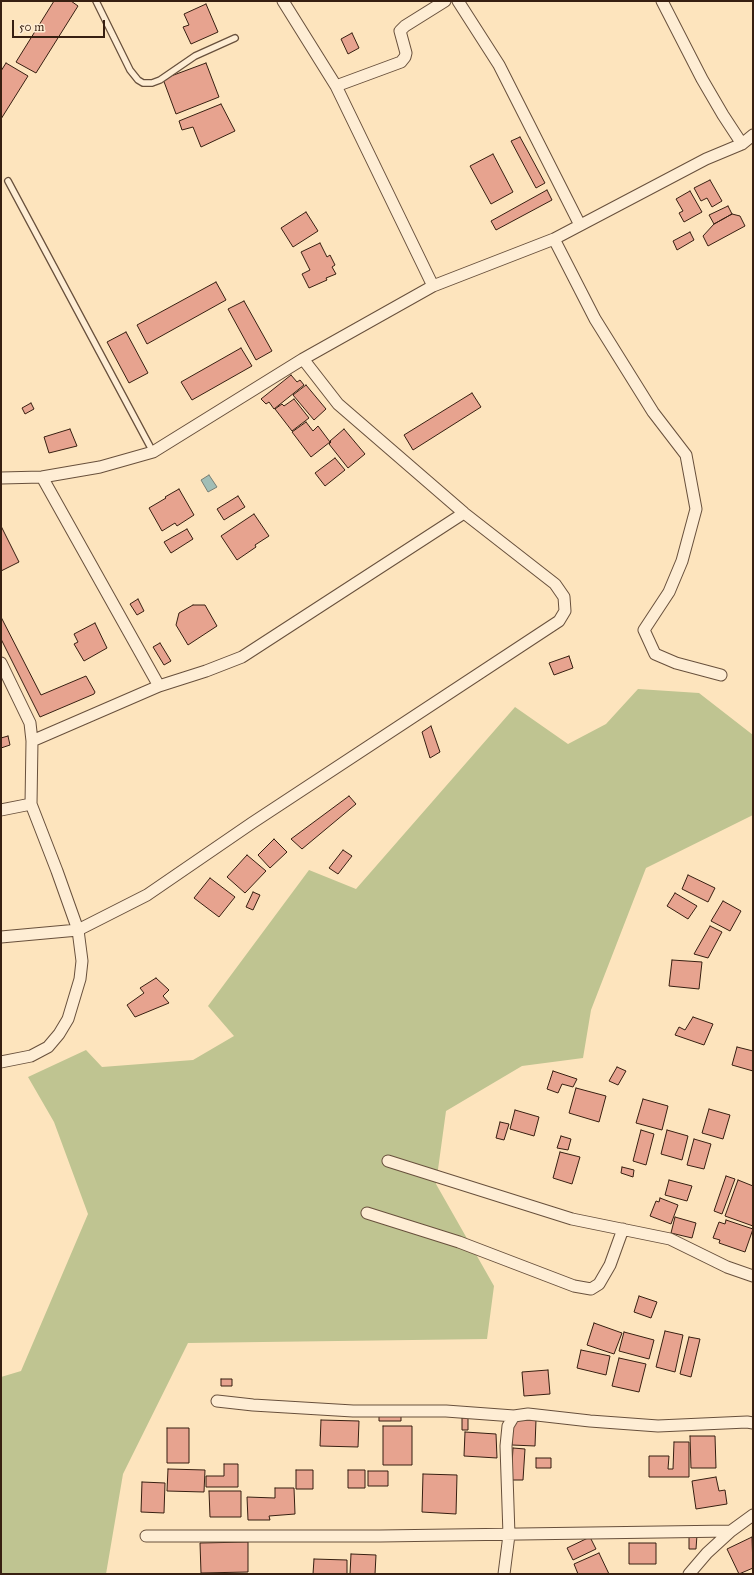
<!DOCTYPE html>
<style>
body{margin:0}
#map{position:relative;width:754px;height:1575px;overflow:hidden;background:#fde4bd;font-family:"IM FELL Great Primer",serif}
canvas{display:block}
.frame{position:absolute;inset:0;border:2px solid #371f11;pointer-events:none}
.scale{position:absolute;left:12px;top:20px;width:93px;height:18px;box-sizing:border-box;border:2px solid #371f11;border-top:0;padding-left:5px;font-size:12px;line-height:14px;white-space:nowrap;color:#371f11;-webkit-text-stroke:3px #feedd4;paint-order:stroke}
</style>
<div id="map">
<canvas width="754" height="1575"></canvas>
<div class="frame"></div>
<div class="scale">50 m</div>
</div>
<script>
const context = document.querySelector('canvas').getContext('2d');
context.lineJoin = 'round';
function fill(path, color) {
  context.fillStyle = color;
  context.fill(path, 'evenodd');
}
function poly(rows) {
  const path = new Path2D();
  for (const r of rows) {
    path.moveTo(r[0], r[1]);
    for (let i = 2; i < r.length; i += 2) path.lineTo(r[i], r[i + 1]);
  }
  return path;
}
function stroke(path, color, width, dash) {
  context.strokeStyle = color;
  context.lineWidth = width;
  context.lineCap = dash ? 'butt' : 'round';
  context.setLineDash(dash || []);
  context.stroke(path);
}
const green = poly([
 [638,689,699,693,753,735,753,815,646,868,591,1010,583,1058,522,1066,446,1111,436,1184,494,1286,487,1339,188,1343,123,1474,106,1574,1,1574,1,1377,21,1371,88,1214,54,1122,28,1077,86,1050,102,1067,193,1060,234,1036,208,1006,309,870,356,889,515,707,568,744,606,724]
]);
const water = poly([
 [209,475,217,487,208,492,201,480,209,475]
]);
const building = poly([
 [54,1,71,1,78,6,36,73,16,62,54,1],
 [206,4,218,32,191,44,183,27,189,25,184,14,206,4],
 [352,33,359,48,348,54,341,39,352,33],
 [6,63,28,76,1,119,1,71,6,63],
 [206,63,219,97,176,114,163,79,206,63],
 [221,104,235,131,201,147,193,127,182,130,179,121,221,104],
 [520,137,545,183,536,188,511,141,520,137],
 [493,154,513,192,491,204,470,166,493,154],
 [710,180,722,201,712,207,707,198,701,201,694,188,710,180],
 [547,190,552,200,496,230,491,221,547,190],
 [690,191,702,212,684,222,679,213,683,211,676,199,690,191],
 [728,206,732,214,714,224,709,215,728,206],
 [306,212,318,231,293,247,281,228,306,212],
 [732,214,740,216,745,226,708,246,703,236,714,224,732,214],
 [690,232,694,240,677,250,673,241,690,232],
 [320,243,327,257,330,255,335,265,332,267,336,274,326,278,327,280,309,288,302,274,310,270,301,252,320,243],
 [216,282,226,300,147,344,137,325,216,282],
 [244,301,272,351,256,360,228,309,244,301],
 [126,332,148,373,129,383,107,342,126,332],
 [241,348,252,366,192,400,181,382,241,348],
 [291,375,297,382,300,380,304,385,274,409,269,402,266,404,261,399,291,375],
 [306,385,326,409,314,420,293,395,306,385],
 [472,393,481,407,413,450,404,435,472,393],
 [294,399,309,418,292,431,275,409,282,404,284,406,294,399],
 [31,403,34,409,25,414,22,408,31,403],
 [306,422,313,431,318,426,330,442,311,457,292,432,306,422],
 [70,429,77,446,49,453,44,437,70,429],
 [344,429,365,454,348,468,329,444,331,442,330,441,344,429],
 [335,458,345,470,325,486,315,473,335,458],
 [179,489,194,515,177,526,175,523,162,531,149,508,166,498,165,497,179,489],
 [238,496,245,507,224,520,217,509,238,496],
 [254,514,269,536,255,545,256,547,237,560,221,536,254,514],
 [1,526,19,562,1,571,1,526],
 [187,529,193,539,171,553,164,542,187,529],
 [138,599,144,611,137,615,130,604,138,599],
 [193,605,205,605,217,626,188,645,176,625,179,613,193,605],
 [1,617,41,695,86,676,95,692,94,694,40,717,1,639,1,617],
 [95,623,107,648,84,661,74,644,78,642,74,634,95,623],
 [160,643,171,661,164,665,153,647,160,643],
 [569,656,573,668,554,675,549,663,569,656],
 [431,726,440,752,430,758,422,732,431,726],
 [8,736,10,745,1,748,1,738,8,736],
 [349,796,356,804,302,849,291,839,349,796],
 [274,839,287,852,270,868,258,855,274,839],
 [343,850,352,856,338,874,329,868,343,850],
 [247,855,266,871,245,893,227,877,247,855],
 [688,875,715,888,708,902,682,889,688,875],
 [210,878,235,897,219,917,194,898,210,878],
 [253,892,260,895,253,910,246,907,253,892],
 [675,893,697,906,688,919,667,906,675,893],
 [723,901,741,911,730,931,711,921,723,901],
 [710,926,722,932,708,958,694,954,710,926],
 [672,960,702,962,699,989,669,986,672,960],
 [156,978,169,990,163,996,169,1003,135,1017,127,1005,144,993,140,988,156,978],
 [693,1017,713,1024,704,1045,675,1035,679,1027,685,1030,693,1017],
 [737,1047,753,1051,753,1071,732,1065,737,1047],
 [617,1067,626,1071,618,1085,609,1081,617,1067],
 [553,1071,577,1079,573,1087,562,1084,558,1093,547,1089,553,1071],
 [576,1088,606,1096,599,1122,569,1113,576,1088],
 [643,1099,668,1106,662,1130,636,1123,643,1099],
 [709,1109,730,1115,723,1139,702,1133,709,1109],
 [515,1110,539,1117,534,1136,510,1129,515,1110],
 [500,1122,509,1124,504,1140,496,1138,500,1122],
 [641,1130,654,1134,646,1165,633,1161,641,1130],
 [667,1130,688,1136,682,1160,661,1154,667,1130],
 [561,1136,571,1139,568,1150,557,1148,561,1136],
 [694,1139,711,1144,704,1169,687,1165,694,1139],
 [560,1152,580,1157,572,1184,553,1178,560,1152],
 [622,1167,634,1170,633,1177,621,1173,622,1167],
 [726,1176,735,1179,722,1214,714,1211,726,1176],
 [669,1180,692,1186,687,1201,665,1195,669,1180],
 [738,1180,753,1186,753,1226,725,1216,738,1180],
 [660,1198,678,1205,671,1224,650,1216,656,1201,659,1202,660,1198],
 [675,1217,696,1223,692,1238,671,1233,675,1217],
 [726,1220,753,1229,745,1252,719,1243,720,1240,713,1238,719,1222,725,1224,726,1220],
 [639,1296,657,1302,651,1318,634,1312,639,1296],
 [594,1323,622,1333,614,1354,587,1345,594,1323],
 [665,1331,683,1335,675,1372,656,1367,665,1331],
 [624,1332,654,1340,649,1359,619,1351,624,1332],
 [689,1337,700,1339,691,1377,680,1374,689,1337],
 [581,1350,610,1356,606,1375,577,1368,581,1350],
 [619,1358,646,1364,639,1392,612,1386,619,1358],
 [548,1370,550,1394,524,1396,522,1372,548,1370],
 [221,1379,232,1379,232,1386,221,1386,221,1379],
 [379,1415,401,1415,401,1421,379,1421,379,1415],
 [462,1418,468,1418,468,1430,462,1430,462,1418],
 [321,1420,359,1421,358,1447,320,1446,321,1420],
 [513,1420,536,1420,535,1446,512,1445,513,1420],
 [383,1426,412,1426,412,1465,383,1465,383,1426],
 [167,1428,189,1428,189,1463,167,1463,167,1428],
 [465,1432,496,1434,497,1458,464,1456,465,1432],
 [690,1436,715,1436,716,1468,691,1468,690,1436],
 [674,1442,689,1442,689,1477,649,1477,649,1456,669,1456,668,1469,673,1469,674,1442],
 [513,1448,525,1449,523,1480,511,1480,513,1448],
 [536,1458,551,1458,551,1468,536,1468,536,1458],
 [224,1464,238,1464,238,1487,206,1487,206,1476,224,1476,224,1464],
 [168,1469,205,1470,204,1492,167,1491,168,1469],
 [296,1470,313,1470,313,1489,296,1489,296,1470],
 [348,1470,365,1470,365,1488,348,1488,348,1470],
 [368,1471,388,1471,388,1486,368,1486,368,1471],
 [423,1474,457,1475,456,1514,422,1512,423,1474],
 [716,1477,719,1491,725,1490,727,1504,696,1509,692,1481,716,1477],
 [142,1482,165,1483,164,1513,141,1512,142,1482],
 [275,1488,294,1488,295,1514,269,1516,270,1520,248,1520,247,1497,275,1498,275,1488],
 [209,1491,241,1491,241,1517,210,1517,209,1491],
 [689,1535,697,1535,696,1549,689,1549,689,1535],
 [590,1537,596,1549,573,1560,567,1548,590,1537],
 [752,1537,753,1568,739,1574,727,1549,752,1537],
 [248,1542,248,1572,201,1573,200,1543,248,1542],
 [629,1543,656,1543,656,1564,629,1564,629,1543],
 [599,1553,609,1574,578,1574,574,1564,599,1553],
 [351,1554,376,1555,375,1574,350,1574,351,1554],
 [314,1559,347,1560,347,1574,313,1574,314,1559]
]);
const service = poly([
 [96,1,130,70,138,80,143,83,152,83,160,80,195,56,235,38],
 [8,181,153,452]
]);
const minor = poly([
 [283,1,336,86,433,286],
 [458,1,499,65,580,225],
 [662,1,702,79,723,115,742,144],
 [336,86,401,62,405,57,406,53,400,31,405,26,445,1],
 [554,239,595,319,653,412,686,455,696,509,682,561,669,592,644,630,655,654,676,663,721,675],
 [42,477,159,686],
 [1,478,42,477,100,467,153,452,303,359,433,286,554,239,706,159,742,144,753,135],
 [1,663,30,723,32,741],
 [31,804,32,741,159,686,206,671,242,657,464,513],
 [1,810,31,804,57,871,78,930,82,961,80,979,68,1019,59,1034,48,1047,31,1056,1,1062],
 [1,937,78,930,147,895,252,823,559,621,565,611,564,597,555,584,464,513,338,404,303,359],
 [388,1161,572,1219,670,1239,727,1267,753,1276],
 [367,1213,459,1242,574,1286,591,1289,599,1284,610,1265,623,1229],
 [217,1401,253,1405,353,1411,446,1411,514,1416],
 [146,1536,380,1536,731,1531],
 [504,1574,509,1535,506,1446,508,1426,514,1416,528,1414,590,1421,658,1426,747,1422,753,1423],
 [689,1574,707,1553,731,1531,753,1515]
]);
fill(green, '#bfc491');
fill(water, '#a1beb6');
stroke(water, '#777e74', 1);
fill(building, '#e7a38f');
stroke(building, '#371f11', 1);
stroke(service, '#68503c', 8);
stroke(minor, '#68503c', 13);
stroke(service, '#feedd4', 5.5);
stroke(minor, '#feedd4', 11);
</script>
